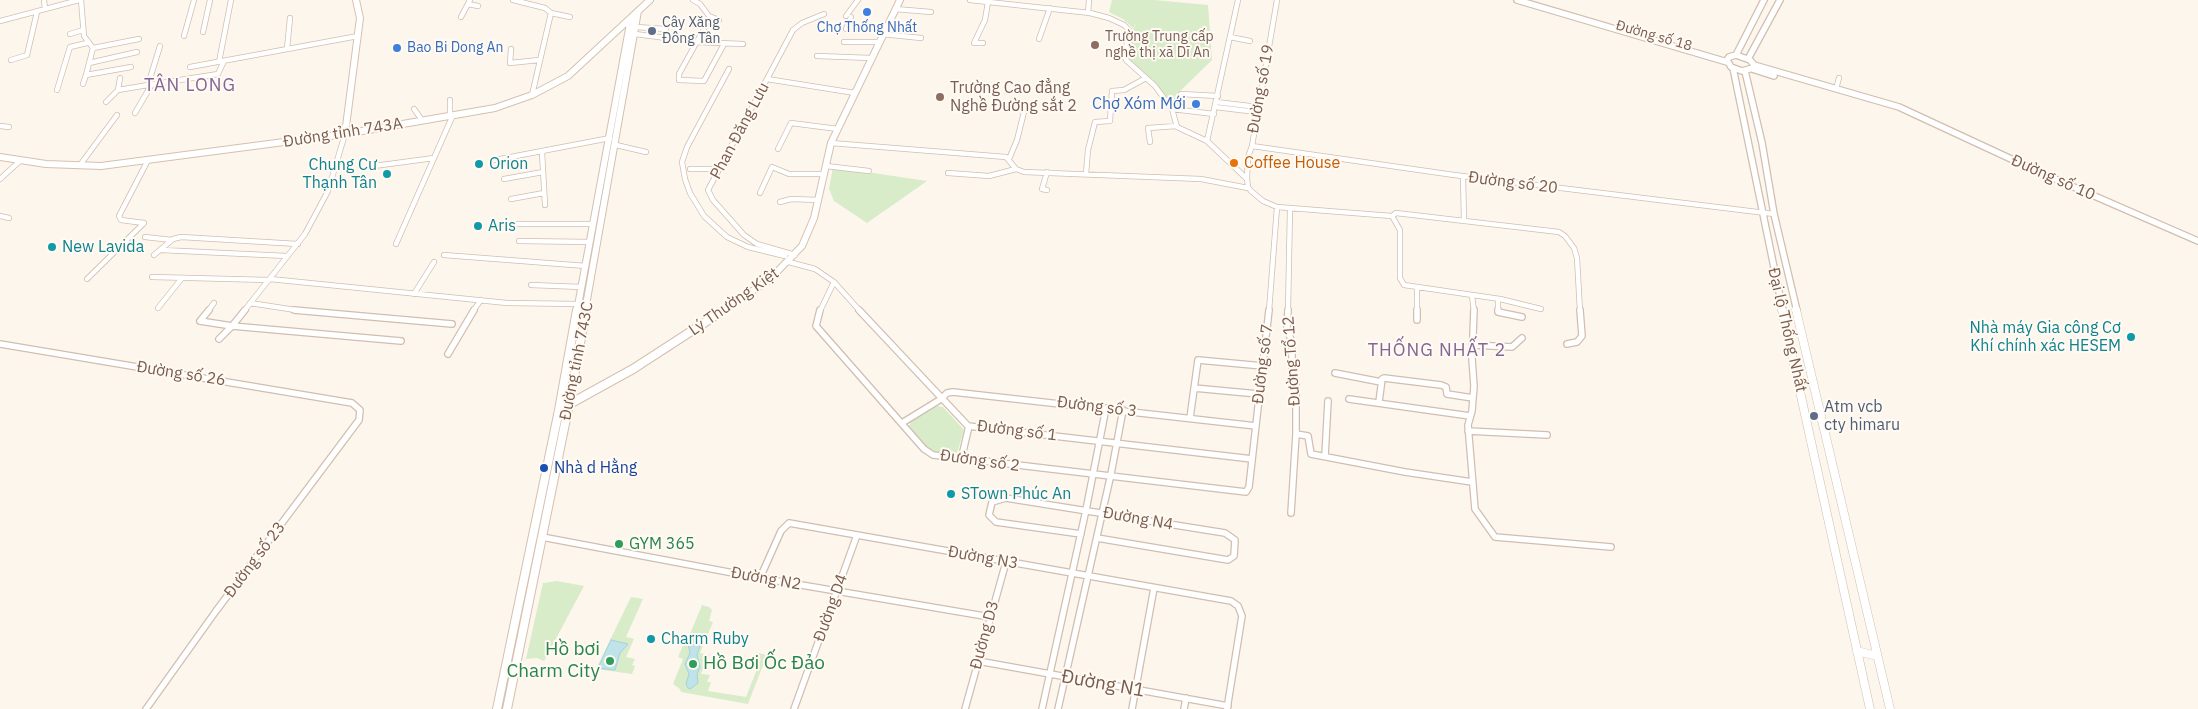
<!DOCTYPE html>
<meta charset="utf-8">
<style>
body{margin:0}
canvas{display:block;background:#fdf6ec}
</style>
<canvas width="2198" height="709"></canvas>
<script>
const context = document.querySelector('canvas').getContext('2d');
context.lineJoin = 'round';
function fill(path, color) {
  context.fillStyle = color;
  context.fill(path, 'evenodd');
}
function poly(rows) {
  const path = new Path2D();
  for (const r of rows) {
    path.moveTo(r[0], r[1]);
    for (let i = 2; i < r.length; i += 2) path.lineTo(r[i], r[i + 1]);
  }
  return path;
}
function stroke(path, color, width, dash) {
  context.strokeStyle = color;
  context.lineWidth = width;
  context.lineCap = dash ? 'butt' : 'round';
  context.setLineDash(dash || []);
  context.stroke(path);
}
function drawText(font, color, halo, rows, align = 'center') {
  context.font = font + ' "IBM Plex Sans",sans-serif';
  context.lineWidth = 4;
  context.setLineDash([]);
  context.textBaseline = 'middle';
  context.strokeStyle = halo;
  context.fillStyle = color;
  for (const [text, x, y, turn = 0] of rows) {
    context.save();
    context.translate(x, y);
    context.rotate((+turn || 0) * Math.PI / 180);
    context.textAlign = isNaN(turn) ? turn : align;
    if (halo) context.strokeText(text, 0, 0);
    context.fillText(text, 0, 0);
    context.restore();
  }
}
const green = poly([
 [1112,0,1154,0,1208,5,1212,60,1169,102,1128,60,1133,29,1139,20,1133,28,1123,19,1109,12],
 [833,167,927,181,867,223,834,201,829,189],
 [937,406,943,407,964,430,957,453,951,456,930,451,909,427,911,420],
 [557,581,584,586,544,661,537,658,526,659,543,583],
 [631,597,643,599,626,637,634,639,626,657,635,659,632,665,635,666,632,674,596,669],
 [702,605,709,607,712,610,709,621,713,622,700,653,709,655,701,674,710,675,707,682,711,682,708,691,746,697,761,659,757,658,759,653,767,655,748,704,681,692,680,689,673,684,683,659,678,657,687,636,690,634]
]);
const water = poly([
 [694,638,699,639,701,642,697,655,700,667,697,674,698,683,690,689,688,688,686,684,689,674,685,664,690,653,688,644,694,638],
 [611,640,628,644,620,653,615,670,598,668,611,640]
]);
const minorFar1 = poly([
 [44,0,45,9],
 [81,0,84,36,93,48,86,75,131,67],
 [513,0,545,8,551,13,532,95],
 [693,0,700,4,709,16,719,20],
 [970,0,1090,13,1109,18,1124,25,1130,31,1124,55,1126,60,1155,86,1172,109,1177,127,1207,141,1247,179],
 [1277,0,1252,146,1248,157,1247,179,1248,187,1251,191,1263,201,1277,207,1392,216,1400,230,1400,278,1404,285,1500,299,1541,309],
 [468,4,478,6],
 [895,9,931,12],
 [551,13,570,17],
 [1088,13,1089,0],
 [846,16,858,0],
 [461,17,470,0],
 [0,21,79,0],
 [636,27,666,29],
 [705,27,679,74,679,80,704,81,724,44],
 [846,29,851,17],
 [203,32,210,0],
 [70,34,83,30],
 [635,34,697,42,743,44],
 [882,34,921,38],
 [184,36,194,0],
 [1230,37,1250,41],
 [1039,39,1050,8],
 [844,42,879,42],
 [983,43,974,43,985,20,988,2],
 [160,46,148,85,218,74,224,61],
 [93,48,139,39],
 [287,49,290,18],
 [511,49,510,63,539,60],
 [817,56,871,58],
 [11,60,27,55,37,12],
 [219,62,231,0],
 [89,63,137,52],
 [190,67,358,36],
 [729,69,687,147,682,162,685,179,690,193,704,216,727,237,748,247,785,256],
 [767,79,855,93],
 [83,84,86,75],
 [1836,89,1839,78],
 [57,90,70,47,87,43],
 [118,90,120,78],
 [450,100,450,116],
 [106,102,118,90,148,85],
 [1216,102,1258,107],
 [1215,107,1257,112],
 [1171,108,1181,94,1218,96],
 [414,109,422,120],
 [1172,109,1214,114],
 [135,113,152,84],
 [0,126,9,127],
 [1207,141,1238,0],
 [1150,142,1148,128,1177,126],
 [831,143,1006,157,1016,169,1024,172,1201,179,1248,188],
 [616,145,646,152],
 [1252,146,1454,175,1774,214],
 [778,149,791,123,838,129],
 [542,152,545,205],
 [1009,159,1017,140,1025,108],
 [495,160,610,138],
 [80,165,117,115],
 [374,166,434,158],
 [826,166,869,171],
 [690,169,720,169],
 [1047,172,1042,189,1047,190],
 [948,173,989,176,1016,169],
 [1086,174,1088,150,1095,122,1110,121,1112,91,1124,90,1146,78],
 [1463,177,1464,221],
 [0,179,21,160],
 [504,179,543,172],
 [760,193,772,167,789,174,824,174],
 [511,199,544,193],
 [780,202,791,199,819,200],
 [0,216,9,218],
 [1392,216,1396,213,1559,232,1565,236,1574,248,1577,258,1580,311],
 [144,223,121,220,119,216,148,160],
 [511,224,593,224],
 [145,237,172,240],
 [519,241,590,242],
 [396,244,453,115],
 [161,250,287,256],
 [154,255,173,239,181,237,298,244],
 [444,255,586,266],
 [795,255,757,244,744,235,713,200,708,190,793,30,802,23,824,14],
 [789,262,815,269,834,282,860,311],
 [152,277,269,280],
 [87,279,144,223],
 [270,279,507,303,578,304],
 [531,285,582,287],
 [1417,289,1417,311],
 [414,294,434,262],
 [1472,296,1474,311],
 [1498,300,1498,311],
 [250,303,302,311],
 [158,308,182,278],
 [208,311,214,303],
 [244,311,305,234,328,191,345,134],
 [473,311,481,300],
 [820,311,834,282],
 [1269,311,1277,207],
 [1288,311,1290,209]
]);
const minor = poly([
 [245,310,232,326,401,341],
 [294,310,452,324],
 [820,310,816,326,924,449,933,455,1246,492,1249,487,1269,310],
 [859,310,968,426,1252,459],
 [1288,310,1287,328,1292,343,1292,369,1296,382,1296,434,1291,513],
 [1417,310,1417,320],
 [1474,310,1472,359,1474,386,1472,411,1468,425,1475,509,1495,537,1611,547],
 [1498,310,1498,312,1522,317],
 [200,321,232,326],
 [200,321,209,310],
 [219,339,232,326],
 [0,344,352,403,360,410,359,420,216,611,146,709],
 [1567,344,1577,342,1582,336,1580,310],
 [1473,345,1512,347,1522,338],
 [448,354,474,310],
 [1335,373,1381,382],
 [1194,388,1258,394],
 [1349,399,1470,416],
 [1379,402,1382,379,1384,378,1441,385,1446,387,1447,394,1473,398],
 [1190,418,1198,360,1263,366],
 [902,423,941,399,947,393,953,392,1256,426],
 [1468,431,1547,435],
 [1296,434,1308,436,1311,454,1405,472,1472,482],
 [1325,456,1328,401],
 [961,460,969,426],
 [1081,534,996,522,989,515,992,502,1006,498,1225,533,1235,540,1234,556,1228,560,1097,538],
 [542,537,760,578,990,617],
 [760,578,781,531,789,523,1231,601,1238,606,1242,616,1227,709],
 [978,661,1228,706],
 [794,709,857,535],
 [965,709,1006,562],
 [1042,709,1086,510,1106,408],
 [1058,709,1111,474,1123,410],
 [1132,709,1154,588],
 [1184,709,1186,698]
]);
const tertiaryFar1 = poly([
 [1517,0,1727,62],
 [1736,55,1750,60,1754,65,1753,68,1742,71,1731,67,1727,60,1729,57,1736,55],
 [1736,55,1764,0],
 [1748,59,1780,0],
 [1754,65,1899,107,2037,171,2198,241],
 [1733,68,1783,311],
 [1752,69,1774,76],
 [1745,71,1762,143,1774,214,1797,311]
]);
const tertiary = poly([
 [1782,310,1870,709],
 [1796,310,1890,709],
 [1857,651,1877,656]
]);
const secondaryFar1 = poly([
 [345,134,360,18,356,0],
 [0,157,46,164,101,166,345,134,495,108,532,95,568,76,650,0],
 [577,311,631,18],
 [585,311,638,11],
 [722,311,769,280,802,246,814,218,831,143,900,0]
]);
const secondary = poly([
 [566,406,633,369,724,310],
 [497,709,559,410,577,310],
 [507,709,569,404,586,310]
]);
const markers = [
 [867,12,5,"#3f7fe0"],
 [652,31,5,"#5c6f8a"],
 [1095,45,5,"#8d6e63"],
 [397,48,5,"#3f7fe0"],
 [940,97,5,"#8d6e63"],
 [1196,104,5,"#3f7fe0"],
 [1234,163,5,"#e8710a"],
 [479,164,5,"#0f9aa8"],
 [387,174,5,"#0f9aa8"],
 [478,226,5,"#0f9aa8"],
 [52,247,5,"#0f9aa8"],
 [2131,337,5,"#0f9aa8"],
 [1814,416,5,"#5c6f8a"],
 [544,468,5,"#1a4fb4"],
 [951,494,5,"#0f9aa8"],
 [619,544,5,"#2e9e5b"],
 [651,639,5,"#0f9aa8"],
 [610,661,5,"#2e9e5b"],
 [693,664,5,"#2e9e5b"]
];
const farServicenames = [
 ["Cây Xăng",662,23],
 ["Đông Tân",662,39]
];
const farShopnames = [
 ["Chợ Thống Nhất",867,28],
 ["Bao Bi Dong An",407,48,"left"]
];
const farStreetnames = [
 ["Đường số 18",1654,36,16]
];
const farEducationnames = [
 ["Trường Trung cấp",1105,37],
 ["nghề thị xã Dĩ An",1105,53]
];
const educationNames = [
 ["Trường Cao đẳng",950,88],
 ["Nghề Đường sắt 2",950,106]
];
const streetNames = [
 ["Đường số 19",1261,89,-80],
 ["Phan Đăng Lưu",740,131,-62],
 ["Đường tỉnh 743A",343,133,-9],
 ["Đường số 10",2053,178,24],
 ["Đường số 20",1513,183,7],
 ["Lý Thường Kiệt",734,302,-35],
 ["Đại lộ Thống Nhất",1787,330,77],
 ["Đường tỉnh 743C",577,361,-79],
 ["Đường Tổ 12",1292,361,-94],
 ["Đường số 7",1263,364,-83],
 ["Đường số 26",181,374,9],
 ["Đường số 3",1097,407,7],
 ["Đường số 1",1017,431,7],
 ["Đường số 2",980,461,8],
 ["Đường N4",1138,519,10],
 ["Đường N3",983,558,10],
 ["Đường số 23",255,560,-53],
 ["Đường N2",766,579,10],
 ["Đường D4",831,608,-70],
 ["Đường D3",985,635,-75]
];
const shopNames = [
 ["Chợ Xóm Mới",1186,104]
];
const foodNames = [
 ["Coffee House",1244,163]
];
const cultureNames = [
 ["Orion",489,164],
 ["Chung Cư",377,165,"right"],
 ["Thạnh Tân",377,183,"right"],
 ["Aris",488,226],
 ["New Lavida",62,247],
 ["Nhà máy Gia công Cơ",2121,328,"right"],
 ["Khí chính xác HESEM",2121,346,"right"],
 ["STown Phúc An",961,494],
 ["Charm Ruby",661,639]
];
const serviceNames = [
 ["Atm vcb",1824,407],
 ["cty himaru",1824,425]
];
const transitNames = [
 ["Nhà d Hằng",554,468]
];
const leisureNames = [
 ["GYM 365",629,544]
];
const neighbourhoodNames = [
 ["TÂN LONG",190,86],
 ["THỐNG NHẤT 2",1437,351]
];
const nearLeisurenames = [
 ["Hồ bơi",600,650],
 ["Charm City",600,672],
 ["Hồ Bơi Ốc Đảo",703,664,"left"]
];
const nearStreetnames = [
 ["Đường N1",1103,684,10]
];
fill(green, '#d8ecc9');
fill(water, '#bfe3e8');
stroke(water, '#a5d3da', 1);
stroke(minorFar1, '#d1beb0', 6);
stroke(minor, '#d1beb0', 8);
stroke(tertiaryFar1, '#d1beb0', 8);
stroke(tertiary, '#d1beb0', 9);
stroke(secondaryFar1, '#d6c0b0', 8);
stroke(secondary, '#d6c0b0', 10);
stroke(minorFar1, '#fff', 4.5);
stroke(minor, '#fff', 5.5);
stroke(tertiaryFar1, '#fff', 5.5);
stroke(tertiary, '#fff', 8);
stroke(secondaryFar1, '#fff', 6);
stroke(secondary, '#fff', 8);
for (const [x, y, r, color] of markers) {
  const dot = new Path2D();
  dot.arc(x, y, r, 0, 2 * Math.PI);
  context.fillStyle = color;
  context.fill(dot);
  stroke(dot, '#fffaf3', 2);
}
drawText('14px', '#4e5e75', '#fffaf3', farServicenames, 'left');
drawText('14px', '#366cbe', '#fffaf3', farShopnames);
drawText('14px', '#7a5c4d', '#fffaf3', farStreetnames);
drawText('14px', '#785e54', '#fffaf3', farEducationnames, 'left');
drawText('16px', '#785e54', '#fffaf3', educationNames, 'left');
drawText('16px', '#7a5c4d', '#fffaf3', streetNames);
drawText('16px', '#366cbe', '#fffaf3', shopNames, 'right');
drawText('16px', '#c56008', '#fffaf3', foodNames, 'left');
drawText('16px', '#0d838f', '#fffaf3', cultureNames, 'left');
drawText('16px', '#4e5e75', '#fffaf3', serviceNames, 'left');
drawText('16px', '#164399', '#fffaf3', transitNames, 'left');
drawText('16px', '#27864d', '#fffaf3', leisureNames, 'left');
context.letterSpacing = '1px';
drawText('18px', '#846695', '#fffaf3', neighbourhoodNames);
context.letterSpacing = '0px';
drawText('19px', '#27864d', '#fffaf3', nearLeisurenames, 'right');
drawText('19px', '#7a5c4d', '#fffaf3', nearStreetnames);
</script>
